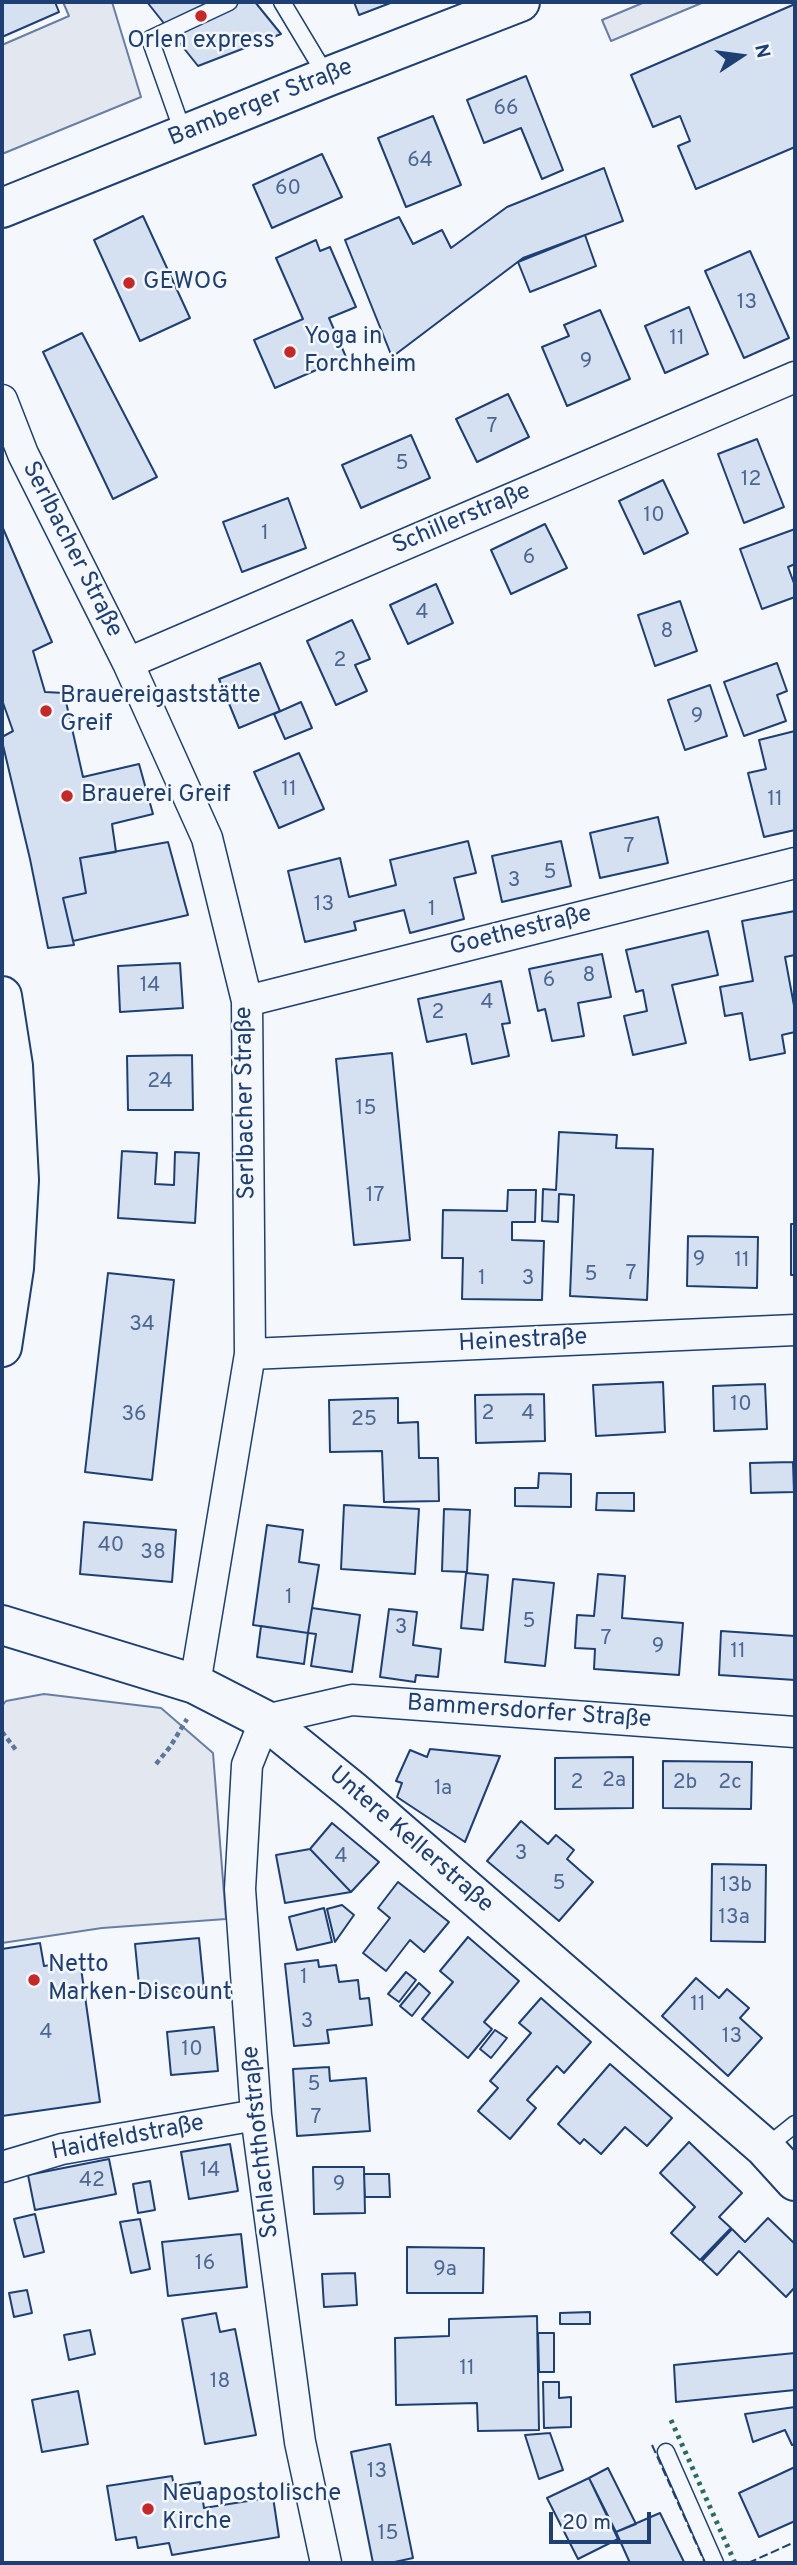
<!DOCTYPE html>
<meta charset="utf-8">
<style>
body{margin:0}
#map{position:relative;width:797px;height:2565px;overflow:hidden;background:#f4f7fb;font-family:Overpass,sans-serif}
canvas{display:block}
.frame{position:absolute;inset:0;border:4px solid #1d3f73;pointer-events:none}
.north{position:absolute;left:706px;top:21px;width:70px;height:70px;-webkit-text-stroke:5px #f4f7fb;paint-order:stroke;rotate:77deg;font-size:19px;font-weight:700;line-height:28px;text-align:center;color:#1d3f73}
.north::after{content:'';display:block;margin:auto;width:24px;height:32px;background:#1d3f73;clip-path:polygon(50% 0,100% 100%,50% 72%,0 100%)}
.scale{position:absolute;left:549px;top:2512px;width:102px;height:32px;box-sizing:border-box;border:4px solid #1d3f73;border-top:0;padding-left:9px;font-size:21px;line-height:24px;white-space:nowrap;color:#1d3f73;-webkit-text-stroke:5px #f4f7fb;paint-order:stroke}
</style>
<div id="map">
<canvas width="797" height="2565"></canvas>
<div class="frame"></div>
<div class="north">N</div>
<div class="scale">20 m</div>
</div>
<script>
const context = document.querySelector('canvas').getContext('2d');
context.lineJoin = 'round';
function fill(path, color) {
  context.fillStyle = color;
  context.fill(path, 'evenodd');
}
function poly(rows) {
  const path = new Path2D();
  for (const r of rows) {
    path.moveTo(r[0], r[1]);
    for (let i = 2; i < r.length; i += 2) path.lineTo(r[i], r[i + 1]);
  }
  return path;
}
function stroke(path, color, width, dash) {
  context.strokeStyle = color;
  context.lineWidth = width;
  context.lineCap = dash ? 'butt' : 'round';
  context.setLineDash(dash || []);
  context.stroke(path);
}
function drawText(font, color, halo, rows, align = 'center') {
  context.font = font + ' Overpass,sans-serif';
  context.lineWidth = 5;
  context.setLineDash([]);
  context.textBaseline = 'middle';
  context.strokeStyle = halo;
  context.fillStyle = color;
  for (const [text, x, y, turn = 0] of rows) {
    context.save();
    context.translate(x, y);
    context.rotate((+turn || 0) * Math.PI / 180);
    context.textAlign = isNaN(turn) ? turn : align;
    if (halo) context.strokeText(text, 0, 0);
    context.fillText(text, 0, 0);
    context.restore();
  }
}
const parking = poly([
 [63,2,112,2,141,97,2,154,2,45,69,16,63,2],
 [645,2,704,2,611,41,602,20,645,2],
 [44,1694,161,1708,213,1753,226,1919,102,1928,2,1943,2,1706,6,1701,44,1694]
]);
const building = poly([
 [2,2,55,2,59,12,2,37,2,2],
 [147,2,255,2,281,34,198,66,147,2],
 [354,2,393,2,359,15,354,2],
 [795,4,795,147,696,189,678,146,690,141,680,116,653,127,631,75,795,4],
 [526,76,563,170,542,179,521,128,484,143,467,100,526,76],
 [433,116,461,185,406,207,378,138,433,116],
 [322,154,342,197,272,228,253,185,322,154],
 [604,168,623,221,523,258,392,357,345,240,399,217,413,244,442,230,451,248,507,207,604,168],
 [143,216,190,318,140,341,94,240,143,216],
 [585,235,596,266,530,292,518,262,585,235],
 [316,240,320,251,330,247,356,307,329,318,346,357,275,388,254,340,303,319,276,258,316,240],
 [750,251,789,338,744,358,705,271,750,251],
 [689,307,708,354,665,373,645,326,689,307],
 [600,310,630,379,567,406,542,347,569,336,564,325,600,310],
 [82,333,157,477,113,499,43,352,82,333],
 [508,394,529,437,477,462,456,419,508,394],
 [411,435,430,478,361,508,342,465,411,435],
 [757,439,784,507,744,523,718,454,757,439],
 [663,480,688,533,644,554,619,501,663,480],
 [288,498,306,548,242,572,223,522,288,498],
 [545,524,567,568,511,594,491,550,545,524],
 [2,526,52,642,33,651,45,692,64,693,83,777,139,764,153,814,112,824,116,852,80,858,86,893,63,898,74,945,48,948,30,859,2,741,2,737,13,731,2,700,2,526],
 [795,529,795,564,788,567,795,586,795,597,762,609,740,549,795,529],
 [436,584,453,623,408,644,390,605,436,584],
 [680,601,697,651,655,666,638,615,680,601],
 [352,620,370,659,355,665,367,691,336,705,307,641,352,620],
 [260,663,280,711,239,728,219,679,260,663],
 [777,663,787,691,777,695,786,721,744,736,724,682,777,663],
 [710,685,727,736,685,750,668,700,710,685],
 [301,702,312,728,285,739,274,714,301,702],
 [795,731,795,830,764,837,748,773,766,769,759,740,795,731],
 [299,753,324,809,279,828,254,772,299,753],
 [658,817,668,863,600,878,590,833,658,817],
 [468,841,476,873,454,878,464,919,410,933,404,910,354,922,356,930,305,942,288,871,340,858,349,897,396,885,390,860,468,841],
 [561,841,571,886,502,902,492,856,561,841],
 [168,842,188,915,73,941,63,898,86,893,80,858,168,842],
 [795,911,795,955,785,957,795,1011,795,1032,782,1035,785,1053,750,1060,742,1013,725,1016,720,987,753,981,742,921,795,911],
 [708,931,718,975,672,985,686,1043,633,1055,624,1016,647,1011,643,990,636,992,626,950,708,931],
 [602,954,611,997,578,1003,584,1036,552,1041,545,1009,538,1011,529,969,602,954],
 [180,963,183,1008,120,1012,118,966,180,963],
 [501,981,510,1023,502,1024,509,1056,472,1064,466,1034,427,1042,418,999,501,981],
 [392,1053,410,1240,354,1245,336,1059,392,1053],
 [192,1055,193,1110,128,1110,127,1056,192,1055],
 [559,1132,617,1135,616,1148,653,1149,647,1300,570,1296,574,1195,559,1194,558,1222,542,1221,543,1189,556,1190,559,1132],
 [122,1151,157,1153,155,1184,174,1185,175,1152,199,1153,195,1223,118,1218,122,1151],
 [508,1190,536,1190,535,1222,512,1222,512,1240,544,1241,542,1300,462,1299,463,1258,442,1258,443,1210,507,1211,508,1190],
 [791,1224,795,1224,795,1275,791,1275,791,1224],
 [688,1236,758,1237,757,1288,687,1286,688,1236],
 [108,1273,174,1280,152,1480,85,1472,108,1273],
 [663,1382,665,1432,596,1436,593,1385,663,1382],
 [765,1384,767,1429,714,1431,713,1386,765,1384],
 [544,1394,545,1441,476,1443,475,1395,544,1394],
 [398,1398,398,1423,418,1422,419,1458,438,1458,439,1501,384,1502,382,1451,330,1452,329,1400,398,1398],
 [793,1462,794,1492,751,1493,750,1463,793,1462],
 [539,1473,571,1474,571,1507,515,1506,515,1488,538,1488,539,1473],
 [597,1493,634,1493,634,1511,596,1510,597,1493],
 [344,1505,419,1509,415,1574,341,1569,344,1505],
 [444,1509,470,1510,467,1572,442,1571,444,1509],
 [84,1522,176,1530,172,1582,80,1574,84,1522],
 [267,1525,303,1530,299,1562,319,1565,308,1633,253,1625,267,1525],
 [466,1573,488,1575,483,1630,461,1628,466,1573],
 [598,1574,625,1576,622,1618,683,1623,679,1675,594,1669,595,1649,575,1648,577,1615,594,1616,598,1574],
 [513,1579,554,1583,545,1666,505,1662,513,1579],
 [312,1608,360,1615,352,1672,311,1666,316,1634,308,1633,312,1608],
 [389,1609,417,1612,413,1645,441,1649,438,1677,416,1675,415,1682,380,1677,389,1609],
 [261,1626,308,1633,304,1664,257,1657,261,1626],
 [721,1631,795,1636,795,1680,719,1675,721,1631],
 [430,1749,500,1756,465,1842,397,1797,402,1783,396,1781,410,1750,427,1757,430,1749],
 [633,1757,633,1808,555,1809,555,1758,633,1757],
 [663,1761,752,1762,751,1809,663,1808,663,1761],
 [521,1821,548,1844,556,1835,574,1850,567,1859,593,1882,559,1921,487,1861,521,1821],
 [332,1823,379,1862,351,1892,310,1849,332,1823],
 [310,1849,351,1892,285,1903,276,1855,310,1849],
 [712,1864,766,1865,765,1942,711,1941,712,1864],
 [398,1882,449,1922,424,1952,410,1940,386,1971,363,1953,390,1918,378,1908,398,1882],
 [342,1905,354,1915,335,1942,327,1909,342,1905],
 [324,1908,332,1942,297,1950,289,1917,324,1908],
 [468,1937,519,1981,484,2022,492,2029,468,2058,422,2019,453,1982,440,1971,468,1937],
 [199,1938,204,1989,140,1995,135,1944,199,1938],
 [40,1943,44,1966,80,1961,100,2102,2,2116,2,1949,40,1943],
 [318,1960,319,1967,336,1965,339,1982,358,1980,360,1999,369,1998,372,2025,327,2030,329,2043,294,2046,285,1964,318,1960],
 [406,1972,416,1980,399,2002,388,1994,406,1972],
 [696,1978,719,1998,727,1989,749,2008,740,2018,762,2038,728,2076,662,2016,696,1978],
 [419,1983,430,1993,412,2016,400,2006,419,1983],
 [541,1998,591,2042,564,2073,557,2066,527,2100,536,2108,510,2139,478,2111,498,2088,490,2081,531,2033,519,2023,541,1998],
 [214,2027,218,2071,171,2075,167,2032,214,2027],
 [495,2030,507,2038,491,2058,480,2049,495,2030],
 [610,2064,672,2118,647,2146,625,2127,601,2154,584,2139,580,2144,558,2124,610,2064],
 [329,2067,330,2081,366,2078,370,2131,297,2136,293,2069,329,2067],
 [689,2142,742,2193,719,2217,731,2228,700,2260,671,2233,695,2207,660,2173,689,2142],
 [230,2144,238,2191,189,2199,181,2152,230,2144],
 [109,2159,116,2194,35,2210,28,2175,109,2159],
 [313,2167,364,2167,365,2213,314,2214,313,2167],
 [364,2174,389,2174,390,2197,365,2197,364,2174],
 [150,2181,155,2210,138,2213,133,2184,150,2181],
 [35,2214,44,2252,24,2257,14,2219,35,2214],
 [768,2218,795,2244,795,2287,786,2297,739,2251,717,2275,702,2261,732,2229,745,2242,768,2218],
 [140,2219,150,2269,131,2273,120,2222,140,2219],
 [241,2234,247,2287,168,2296,162,2242,241,2234],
 [407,2247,484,2248,483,2293,407,2293,407,2247],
 [355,2273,357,2305,324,2307,322,2274,355,2273],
 [27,2290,32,2313,14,2317,9,2293,27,2290],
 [590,2312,590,2324,560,2324,560,2313,590,2312],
 [216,2313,220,2332,235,2329,256,2435,205,2444,182,2319,216,2313],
 [537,2316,539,2430,478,2431,477,2403,396,2405,395,2338,449,2336,449,2319,537,2316],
 [90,2330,95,2354,69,2360,64,2335,90,2330],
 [538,2333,554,2333,554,2372,539,2372,538,2333],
 [795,2353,795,2390,676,2402,674,2365,795,2353],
 [543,2382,559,2382,559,2398,571,2397,571,2427,544,2428,543,2382],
 [78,2391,88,2444,42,2452,32,2400,78,2391],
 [795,2407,795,2444,792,2445,785,2430,753,2442,745,2414,795,2407],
 [550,2433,563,2470,539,2479,525,2435,550,2433],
 [390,2444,413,2558,390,2563,373,2563,351,2452,390,2444],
 [795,2467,795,2521,759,2537,739,2493,795,2467],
 [608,2468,636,2524,616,2532,589,2478,608,2468],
 [172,2476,174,2486,200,2482,204,2508,273,2497,279,2537,172,2555,169,2543,138,2548,136,2537,116,2540,107,2486,172,2476],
 [589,2478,618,2539,578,2559,547,2498,589,2478],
 [660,2513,684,2562,630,2563,616,2532,660,2513]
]);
const path = poly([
 [2,1732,16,1750],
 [156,1764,170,1747,187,1719]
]);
const service = poly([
 [282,2,327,77],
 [184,135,150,39,229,2],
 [765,2148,795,2124],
 [666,2452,715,2563]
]);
const minor = poly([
 [2,400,23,454,128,663,207,838,247,1001,250,1354,195,1684],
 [128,663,795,377],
 [247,1001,795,863],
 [250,1354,795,1330],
 [2,2167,62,2149,256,2115],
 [326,2563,300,2442,256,2115,240,1889,247,1765,265,1720,352,1700,795,1732]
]);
const tertiary = poly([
 [2,1625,195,1684,265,1720,354,1792,765,2148,795,2181]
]);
const secondary = poly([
 [2,208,327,77,520,2],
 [2,996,13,1066,19,1180,14,1268,2,1347]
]);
const hedge = poly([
 [671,2420,735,2563]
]);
const fence = poly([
 [652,2445,705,2563],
 [748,2563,795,2542]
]);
const markers = [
 [201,16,7,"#c62828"],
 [129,283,7,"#c62828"],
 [290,352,7,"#c62828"],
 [46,711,7,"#c62828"],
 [67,796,7,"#c62828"],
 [34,1980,7,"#c62828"],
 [148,2509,7,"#c62828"]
];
const numberNames = [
 ["66",506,110],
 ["64",420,162],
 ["60",288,190],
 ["13",747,304],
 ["11",677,340],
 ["9",586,363],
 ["7",492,428],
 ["5",402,465],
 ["12",751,481],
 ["10",654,517],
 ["1",265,535],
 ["6",529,559],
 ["4",422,614],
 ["8",667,633],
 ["2",340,662],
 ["9",697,718],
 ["11",289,791],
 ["11",775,801],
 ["7",629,848],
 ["5",550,874],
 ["3",514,882],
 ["13",324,906],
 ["1",432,911],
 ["8",589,977],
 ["6",549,982],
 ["14",150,987],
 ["4",487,1004],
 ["2",438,1014],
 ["24",160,1083],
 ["15",366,1110],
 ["17",375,1197],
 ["9",699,1261],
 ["11",742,1262],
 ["7",631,1275],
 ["5",591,1276],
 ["1",482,1280],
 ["3",528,1280],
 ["34",142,1326],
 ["10",741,1406],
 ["2",488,1415],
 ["4",528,1415],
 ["36",134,1416],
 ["25",364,1421],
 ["40",111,1547],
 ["38",153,1554],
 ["1",289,1599],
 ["5",529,1623],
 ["3",401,1629],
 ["7",606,1640],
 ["9",658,1648],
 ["11",738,1653],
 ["2a",614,1782],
 ["2",577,1784],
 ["2b",685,1784],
 ["2c",730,1784],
 ["1a",443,1790],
 ["3",521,1855],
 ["4",341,1858],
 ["5",559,1885],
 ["13b",736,1887],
 ["13a",734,1919],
 ["1",304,1979],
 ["11",698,2006],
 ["3",307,2023],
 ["4",46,2034],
 ["13",732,2038],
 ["10",192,2051],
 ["5",314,2086],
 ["7",316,2119],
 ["14",210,2172],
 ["42",92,2182],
 ["9",339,2186],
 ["16",205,2265],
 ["9a",445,2271],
 ["11",467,2370],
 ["18",220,2383],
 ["13",377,2473],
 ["15",388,2535]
];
const poiNames = [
 ["Orlen express",201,42,"center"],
 ["GEWOG",143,283],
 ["Yoga in",304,338],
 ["Forchheim",304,366],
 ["Brauereigaststätte",60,697],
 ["Greif",60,725],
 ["Brauerei Greif",81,796],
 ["Netto",48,1966],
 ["Marken-Discount",48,1994],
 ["Neuapostolische",162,2495],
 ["Kirche",162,2523]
];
const streetNames = [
 ["Bamberger Straße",261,104,-22],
 ["Schillerstraße",462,520,-23],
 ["Serlbacher Straße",71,550,63],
 ["Goethestraße",521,932,-14],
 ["Serlbacher Straße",247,1103,-91],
 ["Heinestraße",523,1342,-3],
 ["Bammersdorfer Straße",529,1713,4],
 ["Untere Kellerstraße",410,1841,41],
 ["Haidfeldstraße",128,2139,-11],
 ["Schlachthofstraße",262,2142,-96]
];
fill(parking, '#e3e8f0');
stroke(parking, '#687fa3', 2);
fill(building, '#d5e0f0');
stroke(building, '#1d3f73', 2);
stroke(service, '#1d3f73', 19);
stroke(minor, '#1d3f73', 33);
stroke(tertiary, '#1d3f73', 42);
stroke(secondary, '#1d3f73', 42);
stroke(path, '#5e769c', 4.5, [5, 3.5]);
stroke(service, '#f4f7fb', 16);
stroke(minor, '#f4f7fb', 30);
stroke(tertiary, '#f4f7fb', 38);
stroke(secondary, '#f4f7fb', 38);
stroke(hedge, '#2c6c60', 5, [3.5, 5]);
stroke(fence, '#1d3f73', 2, [9, 3.5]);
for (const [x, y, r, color] of markers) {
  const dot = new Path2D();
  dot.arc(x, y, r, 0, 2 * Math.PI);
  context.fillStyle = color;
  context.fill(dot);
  stroke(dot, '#f4f7fb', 2.5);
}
drawText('21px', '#4b6792', null, numberNames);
drawText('24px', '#1d3f73', '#f4f7fb', poiNames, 'left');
drawText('24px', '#1d3f73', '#f4f7fb', streetNames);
</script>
